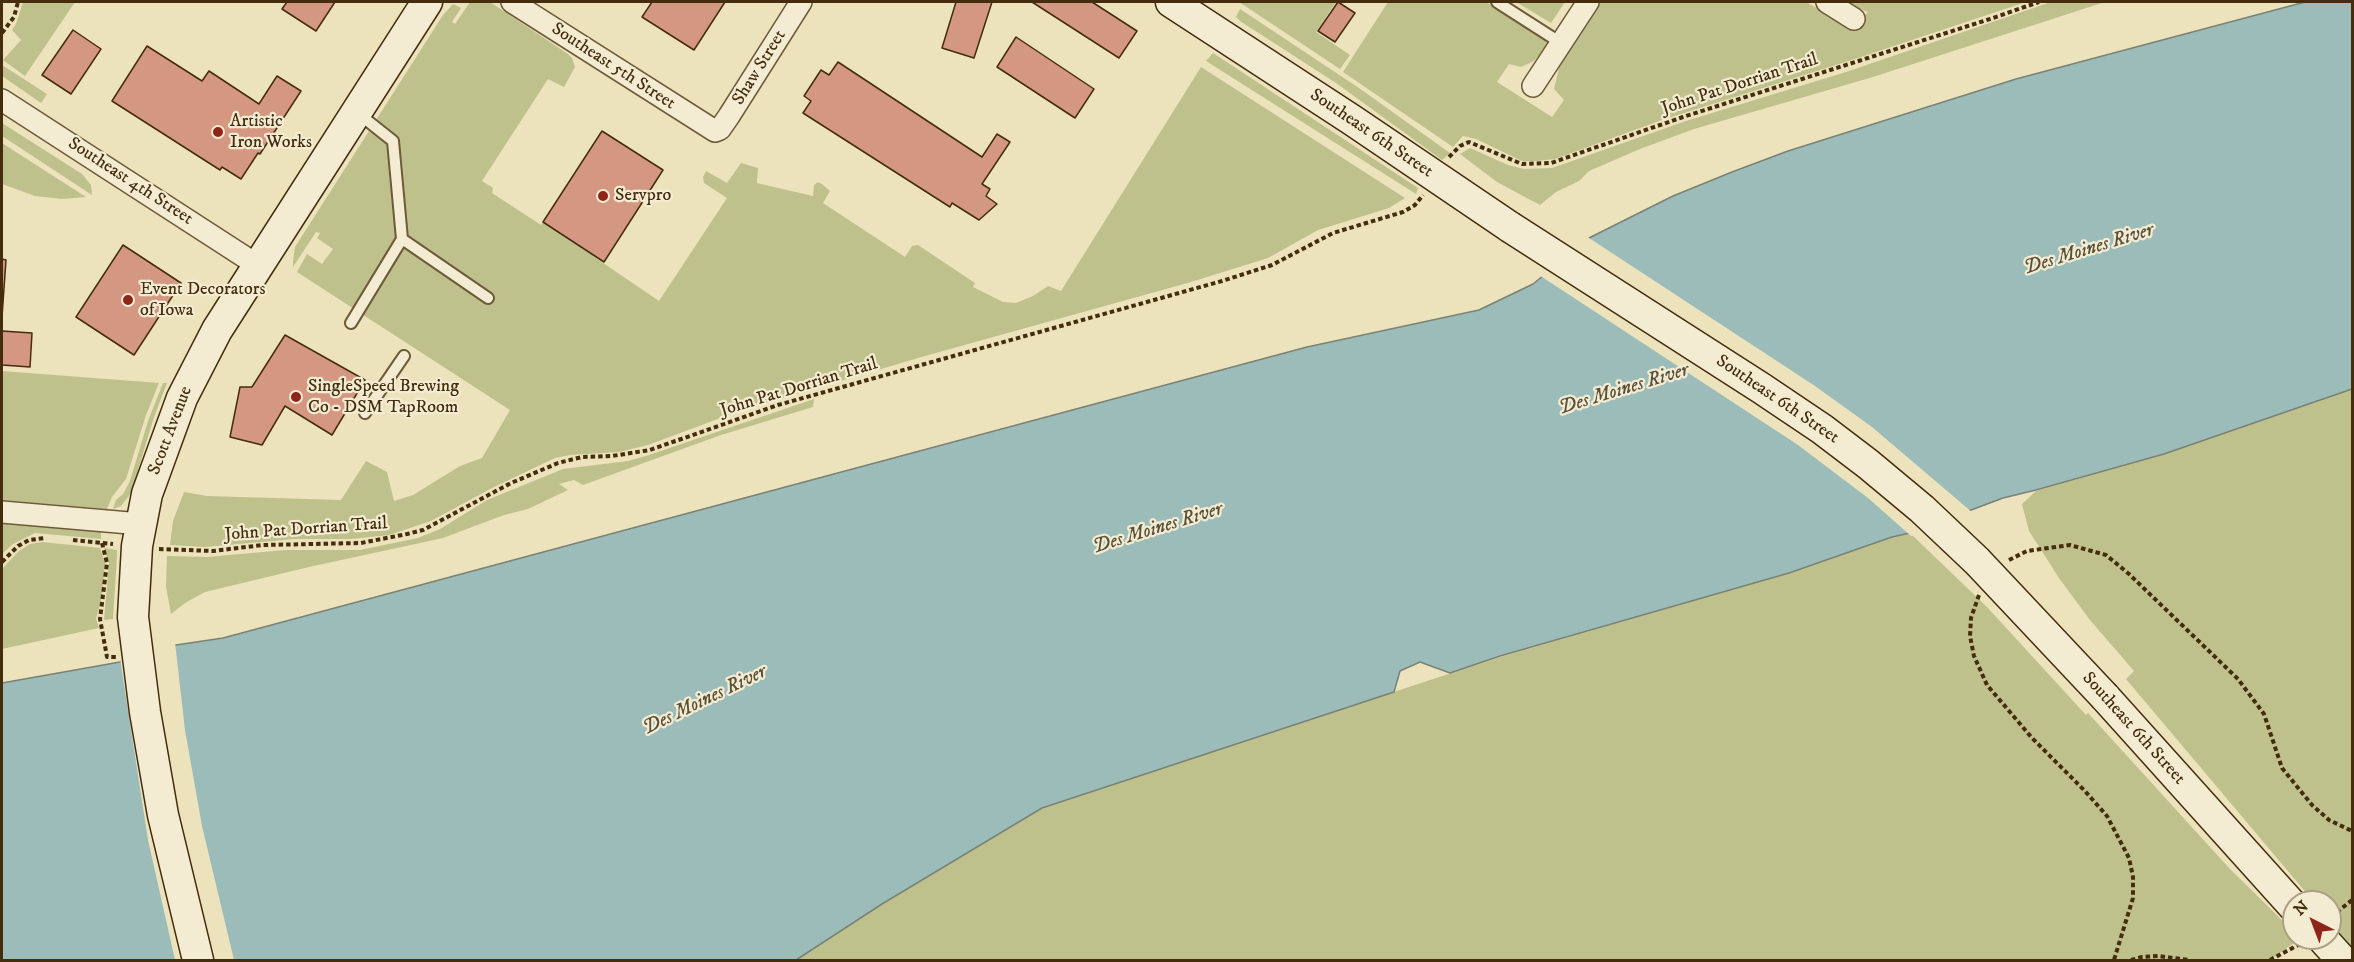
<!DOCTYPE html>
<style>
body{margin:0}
#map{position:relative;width:2354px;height:962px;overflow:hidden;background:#ece2bc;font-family:"IM FELL DW Pica",serif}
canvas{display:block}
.frame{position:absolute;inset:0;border:3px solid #442c0c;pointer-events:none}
.north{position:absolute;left:2282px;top:890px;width:60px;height:60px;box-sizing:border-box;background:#f3ecd3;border:2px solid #ad9f83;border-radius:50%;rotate:318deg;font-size:16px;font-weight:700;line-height:24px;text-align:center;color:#442c0c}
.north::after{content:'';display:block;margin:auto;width:21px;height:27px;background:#8f2418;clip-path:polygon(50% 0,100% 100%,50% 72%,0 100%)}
</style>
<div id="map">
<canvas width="2354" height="962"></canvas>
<div class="frame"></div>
<div class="north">N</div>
</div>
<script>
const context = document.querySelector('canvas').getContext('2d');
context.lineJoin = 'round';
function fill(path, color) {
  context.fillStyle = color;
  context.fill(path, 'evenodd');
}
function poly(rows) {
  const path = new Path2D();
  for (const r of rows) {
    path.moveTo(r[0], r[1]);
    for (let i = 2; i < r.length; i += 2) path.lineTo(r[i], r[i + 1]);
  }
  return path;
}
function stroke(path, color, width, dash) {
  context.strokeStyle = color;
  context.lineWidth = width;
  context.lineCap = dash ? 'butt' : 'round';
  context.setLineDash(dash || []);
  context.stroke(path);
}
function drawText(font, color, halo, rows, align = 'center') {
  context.font = font + ' "IM FELL DW Pica",serif';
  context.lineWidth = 4.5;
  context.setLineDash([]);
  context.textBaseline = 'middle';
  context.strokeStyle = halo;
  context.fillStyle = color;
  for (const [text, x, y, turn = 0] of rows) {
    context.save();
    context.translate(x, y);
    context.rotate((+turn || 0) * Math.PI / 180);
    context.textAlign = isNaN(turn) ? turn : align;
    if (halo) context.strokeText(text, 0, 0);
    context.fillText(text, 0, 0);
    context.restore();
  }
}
const green = poly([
 [23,2,75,2,25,76,3,60,21,40,12,30,16,24],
 [470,2,490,2,568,54,572,58,575,67,564,87,548,79,482,181,493,188,492,193,541,225,543,222,659,301,727,198,704,183,703,177,706,171,727,183,741,163,758,168,757,183,813,196,814,185,818,182,822,184,830,191,823,203,905,257,912,246,918,245,975,283,973,287,1003,302,1016,303,1033,296,1048,286,1061,291,1201,67,1405,198,1389,208,1318,230,1268,258,1191,282,925,356,742,410,648,445,619,452,570,455,555,458,492,488,431,521,389,535,351,539,295,539,205,547,170,545,173,521,184,492,207,496,341,500,366,461,387,472,394,501,413,495,460,466,482,458,510,410,297,272,307,254,322,264,333,249,317,238,320,233,316,232,293,267,293,261,295,247,443,15,453,4,461,8,452,22,455,24],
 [1239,2,1336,2,1316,32,1350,55,1340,69],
 [1388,2,1486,2,1544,39,1547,43,1545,49,1534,61,1521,67,1509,64,1497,82,1552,117,1564,100,1554,89,1560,64,1601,2,1806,2,1852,28,1868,12,1843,2,2026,2,1861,57,1662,120,1555,159,1537,161,1522,161,1476,139,1463,136,1453,147,1343,72],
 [1516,2,1565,2,1551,23],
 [2051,2,2105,2,1873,77,1694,129,1640,149,1589,171,1579,181,1556,192,1540,205,1497,182,1460,154,1470,148,1508,165,1524,169,1552,168,1686,121,1846,72],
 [1240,9,1359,88,1450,153,1442,160,1336,83,1240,21,1236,17],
 [1213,53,1418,188,1416,194,1206,61],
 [2,65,47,94,41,103,2,76],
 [2,123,82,174,91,185,92,195,2,136],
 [2,143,86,197,62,199,35,196,2,184],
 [2,371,159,383,146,415,126,479,112,497,107,509,2,500],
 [163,383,167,383,154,417,131,493,121,506,113,509,116,500,123,494,130,481,148,421],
 [2352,389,2352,949,2330,922,2330,902,2314,902,2126,679,2134,671,2090,620,2059,578,2029,531,2022,504,2036,491,2164,454],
 [814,399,813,407,721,435,583,485,574,480,559,484,568,490,528,509,504,515,443,538,309,567,205,592,185,603,171,614,166,587,167,556,207,557,285,550,360,550,418,538,440,529,487,500,563,469,628,461,649,455],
 [2,523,101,532,101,539,35,533,13,544,2,554],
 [1910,533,1987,607,2086,715,2088,713,2230,869,2294,932,2294,938,2298,938,2298,940,2270,960,796,960,882,904,1042,808,1500,657,1789,573,1892,537],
 [42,542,100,548,105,563,102,596,96,619,99,628,2,649,2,569,19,551,30,544],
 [104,548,117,550,117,556,113,619,104,620,109,563]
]);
const water = poly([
 [2305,2,2352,2,2352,389,2164,454,2036,490,2003,498,1910,533,1892,537,1789,573,1500,656,1450,673,1420,662,1400,671,1394,692,1042,808,882,904,796,960,2,960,2,683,120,662,176,645,223,638,1307,347,1479,310,1533,284,1589,238,1673,196,1732,172,1788,151,2016,79,2305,2]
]);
const pier = poly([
 [1586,236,1815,386,1872,427,1973,513,1911,536,1868,498,1798,445,1539,275],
 [175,642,185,730,202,826,234,960,175,960,148,840,120,658]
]);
const building = poly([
 [287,2,335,2,316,31,282,9,287,2],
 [652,2,725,2,694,50,642,17,652,2],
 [956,2,992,2,974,58,942,48,956,2],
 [1032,2,1092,2,1137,31,1119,58,1032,2],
 [1338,2,1355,13,1335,42,1318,31,1338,2],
 [73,30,101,49,71,94,42,75,73,30],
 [1016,37,1094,89,1075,118,997,67,1016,37],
 [147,46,202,81,209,71,259,104,277,76,301,91,260,154,258,153,241,179,222,167,220,170,112,101,147,46],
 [838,62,982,157,997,134,1010,142,982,184,990,189,986,196,997,204,979,220,952,203,950,207,803,113,811,101,804,96,821,70,829,75,838,62],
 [602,131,663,170,604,262,543,222,602,131],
 [123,245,181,283,134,355,76,317,123,245],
 [2,259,6,260,2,317,2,259],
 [2,331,32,333,30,367,2,365,2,331],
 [285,335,365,380,332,435,285,406,262,445,230,437,240,387,252,387,285,335]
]);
const path = poly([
 [2,33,14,17,18,2],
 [1449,157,1460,146,1469,142,1522,164,1551,163,1683,117,1990,19,2039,2],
 [73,540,113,544],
 [102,543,107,563,100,619,107,657,116,657],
 [159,549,213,551,263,545,361,543,407,534,423,530,511,483,558,463,582,457,612,456,650,450,778,405,1222,281,1272,265,1333,233,1403,212,1415,205,1423,195],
 [2009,560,2027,551,2070,545,2106,555,2129,574,2238,679,2264,714,2282,768,2312,805,2329,820,2352,831],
 [2,562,18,546,29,540,45,538],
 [1979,595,1971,618,1970,636,1974,656,1987,685,2032,738,2084,790,2107,816,2129,858,2133,877,2133,898,2114,960],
 [2331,917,2352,900],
 [2131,960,2142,957,2158,956,2189,960],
 [2270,960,2300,944]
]);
const service = poly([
 [1497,2,1561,43],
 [359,114,393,141,402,239,488,298],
 [351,323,402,239],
 [365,413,404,356]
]);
const minor = poly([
 [512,2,715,131,720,129,729,116,801,2],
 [1827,2,1854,19],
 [1533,86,1588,2],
 [2,100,257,265],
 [2,512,141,524]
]);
const secondary = poly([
 [1171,2,1352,120,1510,227],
 [2105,697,2294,907],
 [2322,938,2342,960],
 [198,960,163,815,145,712,133,617,137,546,147,494,182,398,217,330,427,2]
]);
const secondaryBridge = poly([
 [1510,227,1761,388,1822,429,1868,464,1922,509,1977,561,2105,697]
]);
const markers = [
 [218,132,6,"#8f2418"],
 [603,196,6,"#8f2418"],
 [128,300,6,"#8f2418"],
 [296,397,6,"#8f2418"]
];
const streetNames = [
 ["Southeast 5th Street",613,67,33],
 ["Shaw Street",760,68,-58],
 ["John Pat Dorrian Trail",1740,85,-18],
 ["Southeast 6th Street",1371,134,34],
 ["Southeast 4th Street",130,182,33],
 ["John Pat Dorrian Trail",799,388,-17],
 ["Southeast 6th Street",1777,400,34],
 ["Scott Avenue",171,431,-69],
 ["John Pat Dorrian Trail",306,530,-4],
 ["Southeast 6th Street",2133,729,48]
];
const poiNames = [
 ["Artistic",230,122],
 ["Iron Works",230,143],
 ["Servpro",615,196],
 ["Event Decorators",140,290],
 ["of Iowa",140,311],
 ["SingleSpeed Brewing",308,387],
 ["Co - DSM TapRoom",308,408]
];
const waterNames = [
 ["Des Moines River",2089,250,-17],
 ["Des Moines River",1624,390,-17],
 ["Des Moines River",1158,529,-17],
 ["Des Moines River",705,701,-26]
];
fill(green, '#bfc18c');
fill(water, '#9cbcba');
stroke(water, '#798274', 1.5);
fill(pier, '#ece2bc');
fill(building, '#d49782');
stroke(building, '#442c0c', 1.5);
stroke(service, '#6e5a38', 14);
stroke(minor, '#6e5a38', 24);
stroke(secondary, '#442c0c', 33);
stroke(path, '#442c0c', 4, [4.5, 3]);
stroke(service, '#f3ecd3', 10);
stroke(minor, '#f3ecd3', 21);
stroke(secondary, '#f3ecd3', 30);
stroke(secondaryBridge, '#442c0c', 33, []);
stroke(secondaryBridge, '#f3ecd3', 30);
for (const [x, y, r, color] of markers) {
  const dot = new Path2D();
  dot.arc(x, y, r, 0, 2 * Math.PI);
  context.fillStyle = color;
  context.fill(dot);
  stroke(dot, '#f3ecd3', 2);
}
drawText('18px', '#442c0c', '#f3ecd3', streetNames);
drawText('18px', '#442c0c', '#f3ecd3', poiNames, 'left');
drawText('italic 20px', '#5a5038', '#f3ecd3', waterNames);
</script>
